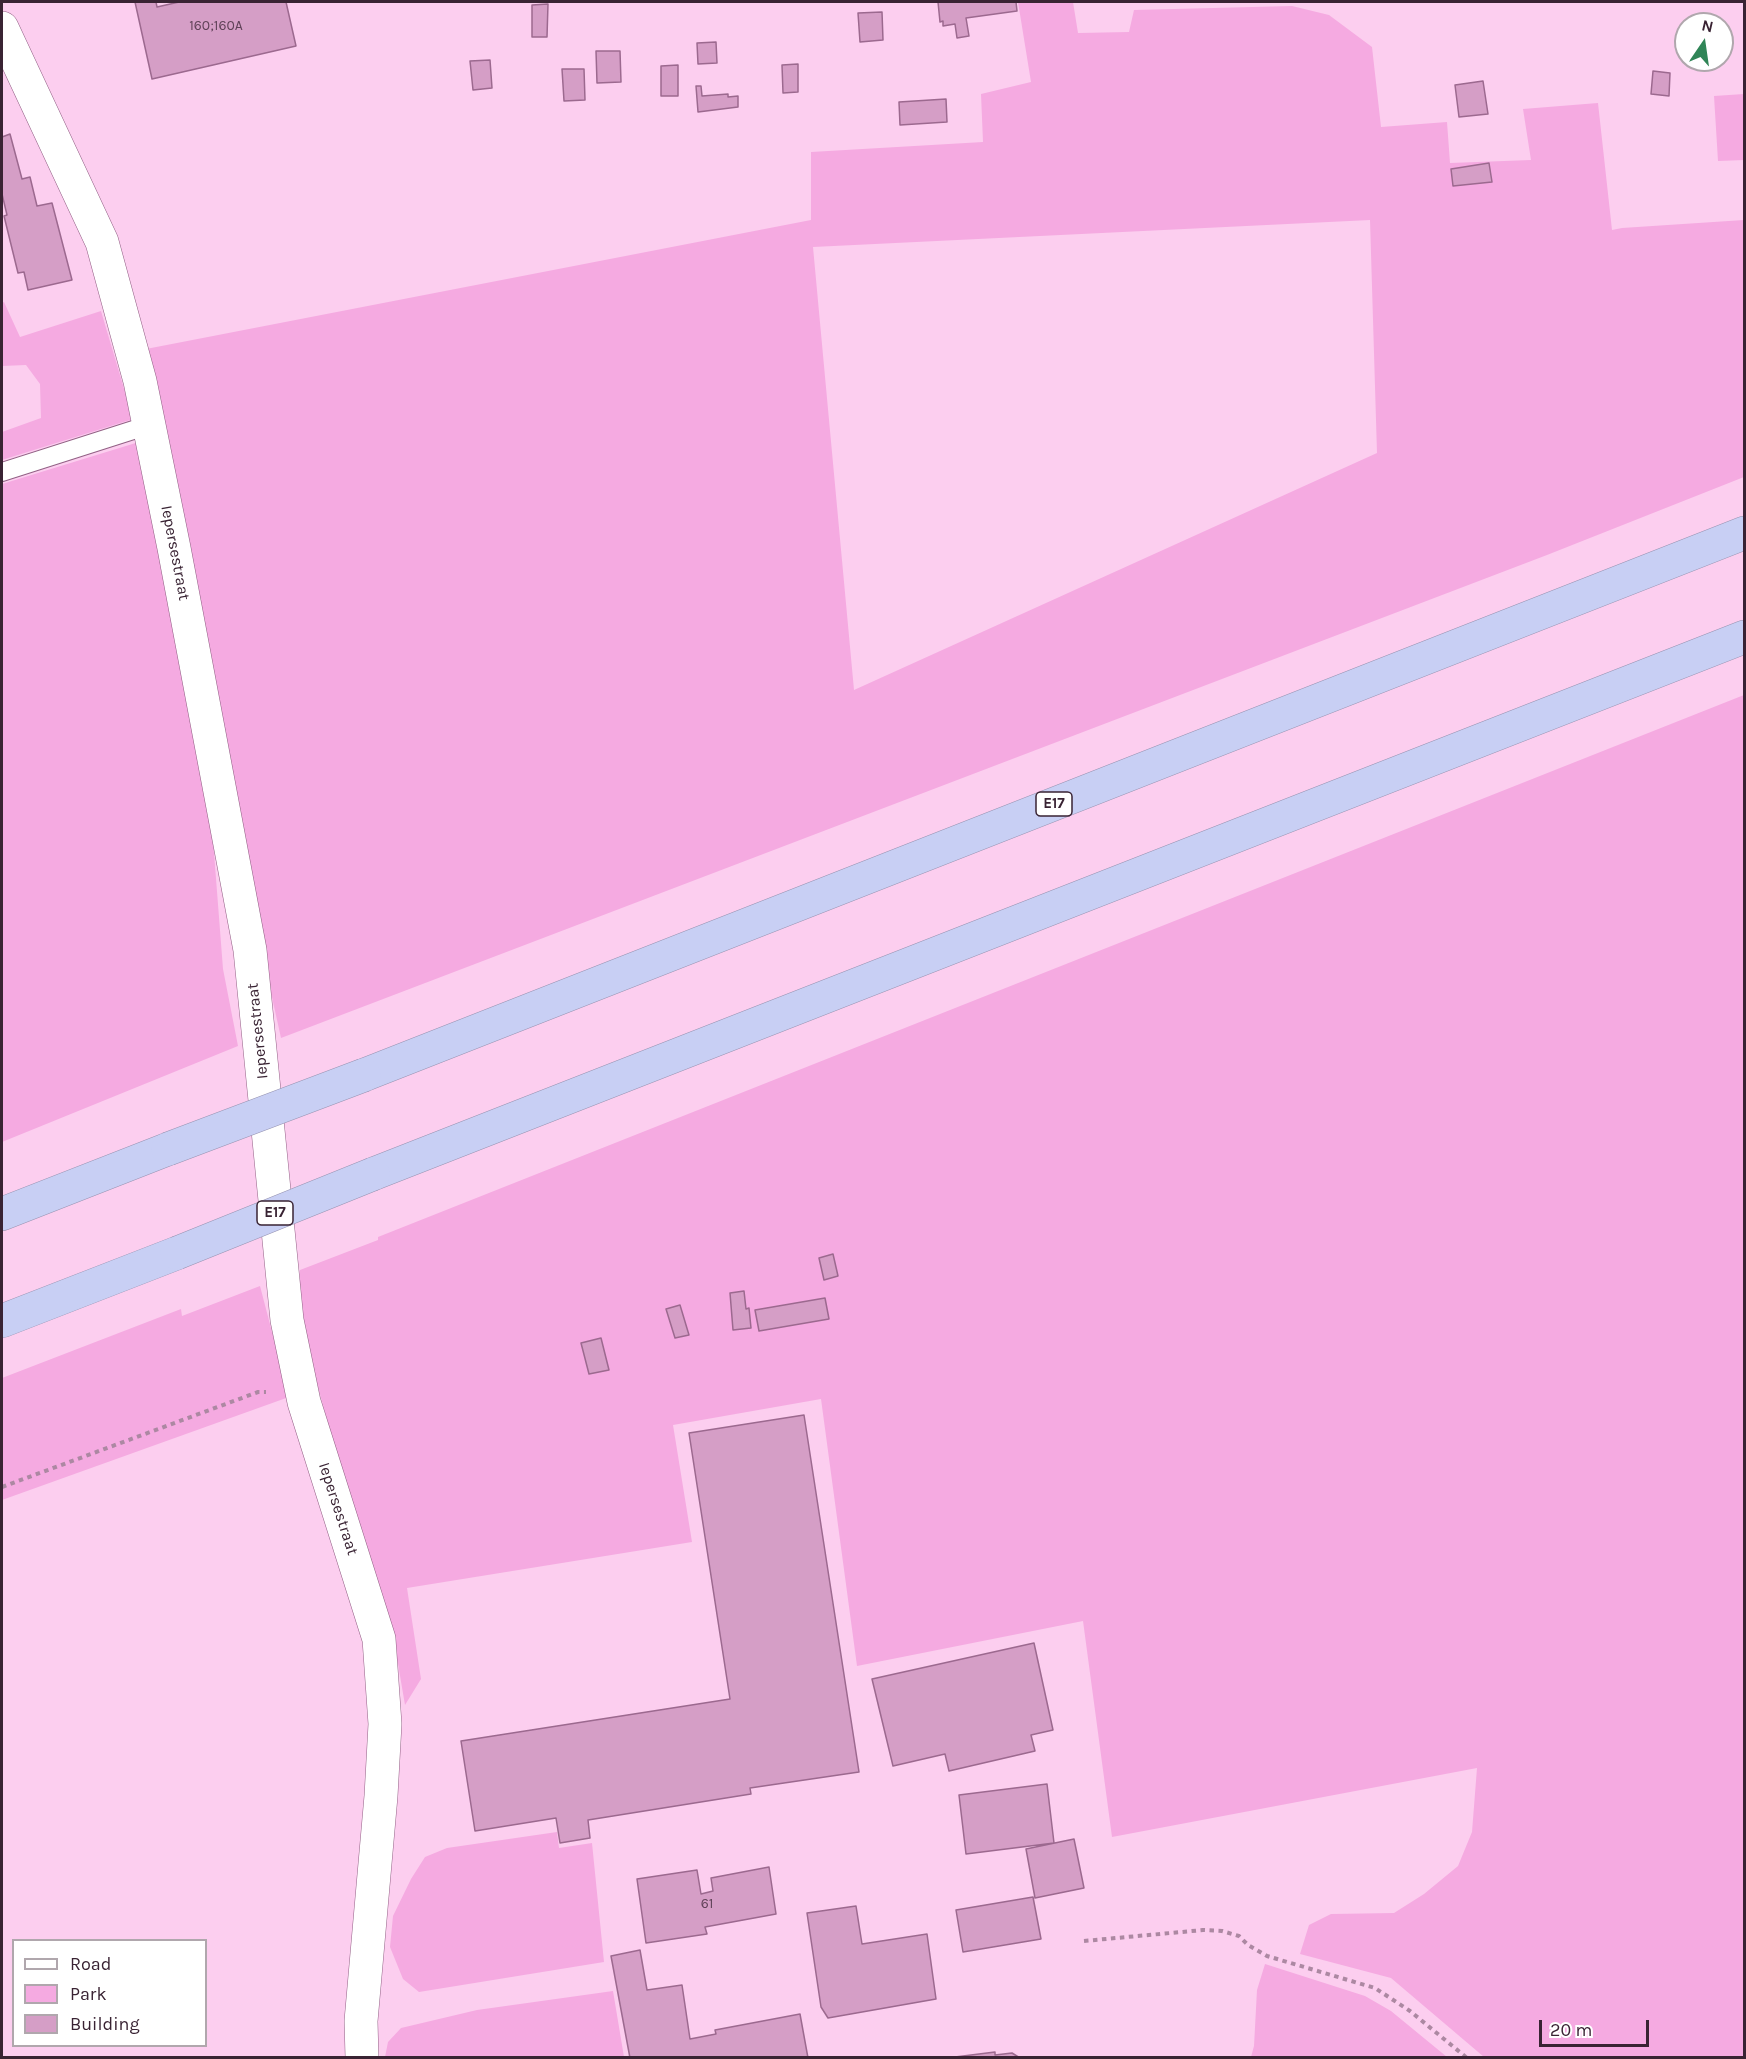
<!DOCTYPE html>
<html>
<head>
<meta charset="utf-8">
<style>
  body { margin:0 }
  #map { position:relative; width:1746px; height:2059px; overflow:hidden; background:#fcceef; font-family:Karla,sans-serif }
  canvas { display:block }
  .frame { position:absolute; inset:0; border:3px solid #392333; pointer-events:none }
  .legend { position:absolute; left:12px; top:1939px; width:195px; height:108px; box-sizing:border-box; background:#fff; border:2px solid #b0a7ad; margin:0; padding:8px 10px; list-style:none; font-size:18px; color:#392333 }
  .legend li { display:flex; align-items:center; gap:12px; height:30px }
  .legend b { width:30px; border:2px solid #b0a7ad }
  .north { position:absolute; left:1674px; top:12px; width:60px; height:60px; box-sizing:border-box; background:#fff; border:2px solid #b0a7ad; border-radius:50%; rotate:13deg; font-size:16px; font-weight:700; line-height:24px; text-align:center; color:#392333 }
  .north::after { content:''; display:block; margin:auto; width:21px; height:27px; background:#308557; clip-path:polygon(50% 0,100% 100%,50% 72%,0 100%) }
  .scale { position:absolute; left:1539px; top:2020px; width:110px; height:27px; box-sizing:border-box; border:3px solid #392333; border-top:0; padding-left:8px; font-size:18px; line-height:21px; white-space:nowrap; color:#392333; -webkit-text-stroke:4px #fff; paint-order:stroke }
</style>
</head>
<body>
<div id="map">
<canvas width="1746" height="2059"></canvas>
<div class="frame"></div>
<ul class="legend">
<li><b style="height:8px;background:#fff"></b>Road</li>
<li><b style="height:16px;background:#f5aae1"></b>Park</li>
<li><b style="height:16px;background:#d59ec6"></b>Building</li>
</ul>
<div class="north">N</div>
<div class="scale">20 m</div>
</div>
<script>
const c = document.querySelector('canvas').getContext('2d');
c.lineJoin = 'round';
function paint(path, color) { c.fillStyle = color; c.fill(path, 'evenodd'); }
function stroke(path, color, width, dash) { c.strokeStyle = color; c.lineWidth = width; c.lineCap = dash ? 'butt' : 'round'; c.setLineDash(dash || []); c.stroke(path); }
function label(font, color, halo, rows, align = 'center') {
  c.font = font + ' Karla,sans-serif'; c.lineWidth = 4.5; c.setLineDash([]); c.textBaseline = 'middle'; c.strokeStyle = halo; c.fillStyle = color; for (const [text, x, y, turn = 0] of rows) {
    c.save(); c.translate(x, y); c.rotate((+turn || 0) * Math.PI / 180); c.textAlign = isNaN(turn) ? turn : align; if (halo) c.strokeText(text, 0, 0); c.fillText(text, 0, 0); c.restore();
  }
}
paint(new Path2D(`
  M1018,2H1073L1078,33L1129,32L1134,10L1292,6L1329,15L1372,47L1381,127L1447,122L1450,163L1531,160L1523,109L1598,103L1612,230L1622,228L1744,220V477L1547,555L281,1038L262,952L146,349L811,220V152L983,142L981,94L1031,82ZM1370,220L1377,453L854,690L813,247Z
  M1744,94V160L1718,161L1714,96Z
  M4,302L20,337L101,311L133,419L2,460V432L41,418L40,384L26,365L2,366V303Z
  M139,442L210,801L223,969L238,1046L2,1142V484Z
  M1744,695V2057H1484L1391,1978L1300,1954L1309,1925L1331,1914L1394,1913L1424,1894L1458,1866L1472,1832L1477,1768L1112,1837L1083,1621L857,1666L821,1399L673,1425L692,1542L407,1588L421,1679L405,1705L398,1664L383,1607L344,1481L300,1322V1270L378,1240V1237Z
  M260,1286L289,1397L2,1500V1378L181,1309L182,1316Z
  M557,1832L559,1848L592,1843L604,1962L419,1992L403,1979L390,1947L393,1916L411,1879L425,1857L447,1848Z
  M1265,1964L1365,1996L1391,2011L1447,2057H1251L1254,2046L1257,1990Z
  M613,1991L624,2057H385L388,2042L401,2028L477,2010Z`), '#f5aae1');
const building = new Path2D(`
  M135,2H156L157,7L179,2H286L296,46L152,79Z
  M938,2H1016L1017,11L966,18L969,36L957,38L955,24L943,26V21L940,22Z
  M548,4L547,37H532V5Z
  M882,12L883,40L860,42L858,13Z
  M716,42L717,63L698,64L697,43Z
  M596,51H620L621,82L597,83Z
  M490,60L492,88L473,90L470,61Z
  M798,64V92L783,93L782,65Z
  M678,65V96H661V66Z
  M562,69H584L585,100L564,101Z
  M1653,71L1670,73L1669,96L1651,94Z
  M1483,81L1488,114L1459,117L1455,85Z
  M696,86H701L702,96L728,94V97L738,96V107L698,112Z
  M946,99L947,122L900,125L899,102Z
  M10,134L22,179L30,177L37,206L52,203L72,280L28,290L24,272L18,273L4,216L7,215L2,194V137Z
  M1489,163L1492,182L1453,186L1451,169Z
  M833,1254L838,1276L824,1280L819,1258Z
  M744,1291L746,1309L749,1308L751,1328L733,1330L730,1293Z
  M825,1298L829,1319L759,1331L755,1310Z
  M680,1305L689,1335L675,1338L666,1309Z
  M601,1338L609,1370L589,1374L581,1343Z
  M804,1415L859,1772L750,1788L751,1794L588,1820L590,1838L560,1843L556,1818L475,1831L461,1741L730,1699L689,1433Z
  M1034,1643L1053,1730L1031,1735L1035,1751L949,1771L945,1754L893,1766L872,1679Z
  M1047,1784L1054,1843L966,1854L959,1795Z
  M1074,1839L1084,1888L1035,1898L1026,1849Z
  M769,1867L776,1914L705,1927L707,1934L646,1943L637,1879L697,1870L701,1894L713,1891L711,1878Z
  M1033,1897L1041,1939L963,1952L956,1910Z
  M856,1906L862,1944L927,1934L936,1999L828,2018L821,2007L807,1913Z
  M640,1950L647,1990L682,1985L690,2039L716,2034L715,2030L800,2014L808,2058H630L611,1956Z
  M995,2052V2055L1012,2053L1020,2058H947Z`);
paint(building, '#d59ec6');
stroke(building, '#9c698f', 1.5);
const service = new Path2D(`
  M2,472L149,425`);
const minor = new Path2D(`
  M2,28L102,242L140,381L174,548L250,950L287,1320L304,1402L379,1639L385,1724L381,1796L361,2021L362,2058`);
const motorway = new Path2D(`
  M364,1075L1744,533
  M373,1174L1744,637
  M2,1214L168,1149
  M2,1321L177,1253`);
stroke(service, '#926085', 20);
stroke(minor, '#926085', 34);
stroke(motorway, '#9693b0', 34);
stroke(new Path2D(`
  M2,1487L258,1392H266
  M1084,1941L1203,1930L1222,1931L1239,1936L1248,1945L1267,1956L1375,1988L1410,2011L1467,2058`), '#ac88a2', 4, [4.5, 4.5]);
stroke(service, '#fff', 18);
stroke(minor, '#fff', 33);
stroke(motorway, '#c8cff4', 33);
const motorwayBridge = new Path2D(`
  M168,1149L364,1075
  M177,1253L373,1174`);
stroke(motorwayBridge, '#9693b0', 34, []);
stroke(motorwayBridge, '#c8cff4', 33);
label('14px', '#604258', null, [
  ["160;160A",216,26],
  ["61",707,1904]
]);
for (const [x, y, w] of [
  [1054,804,36],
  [275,1213,36]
]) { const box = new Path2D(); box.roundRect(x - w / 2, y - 12, w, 24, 4.5); c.fillStyle = '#fff'; c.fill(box); stroke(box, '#392333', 1.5); }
label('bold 15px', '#392333', null, [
  ["E17",1054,804],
  ["E17",275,1213]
]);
label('16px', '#392333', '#fff', [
  ["Iepersestraat",175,553,79],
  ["Iepersestraat",258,1031,-96],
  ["Iepersestraat",338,1509,72]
]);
</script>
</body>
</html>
